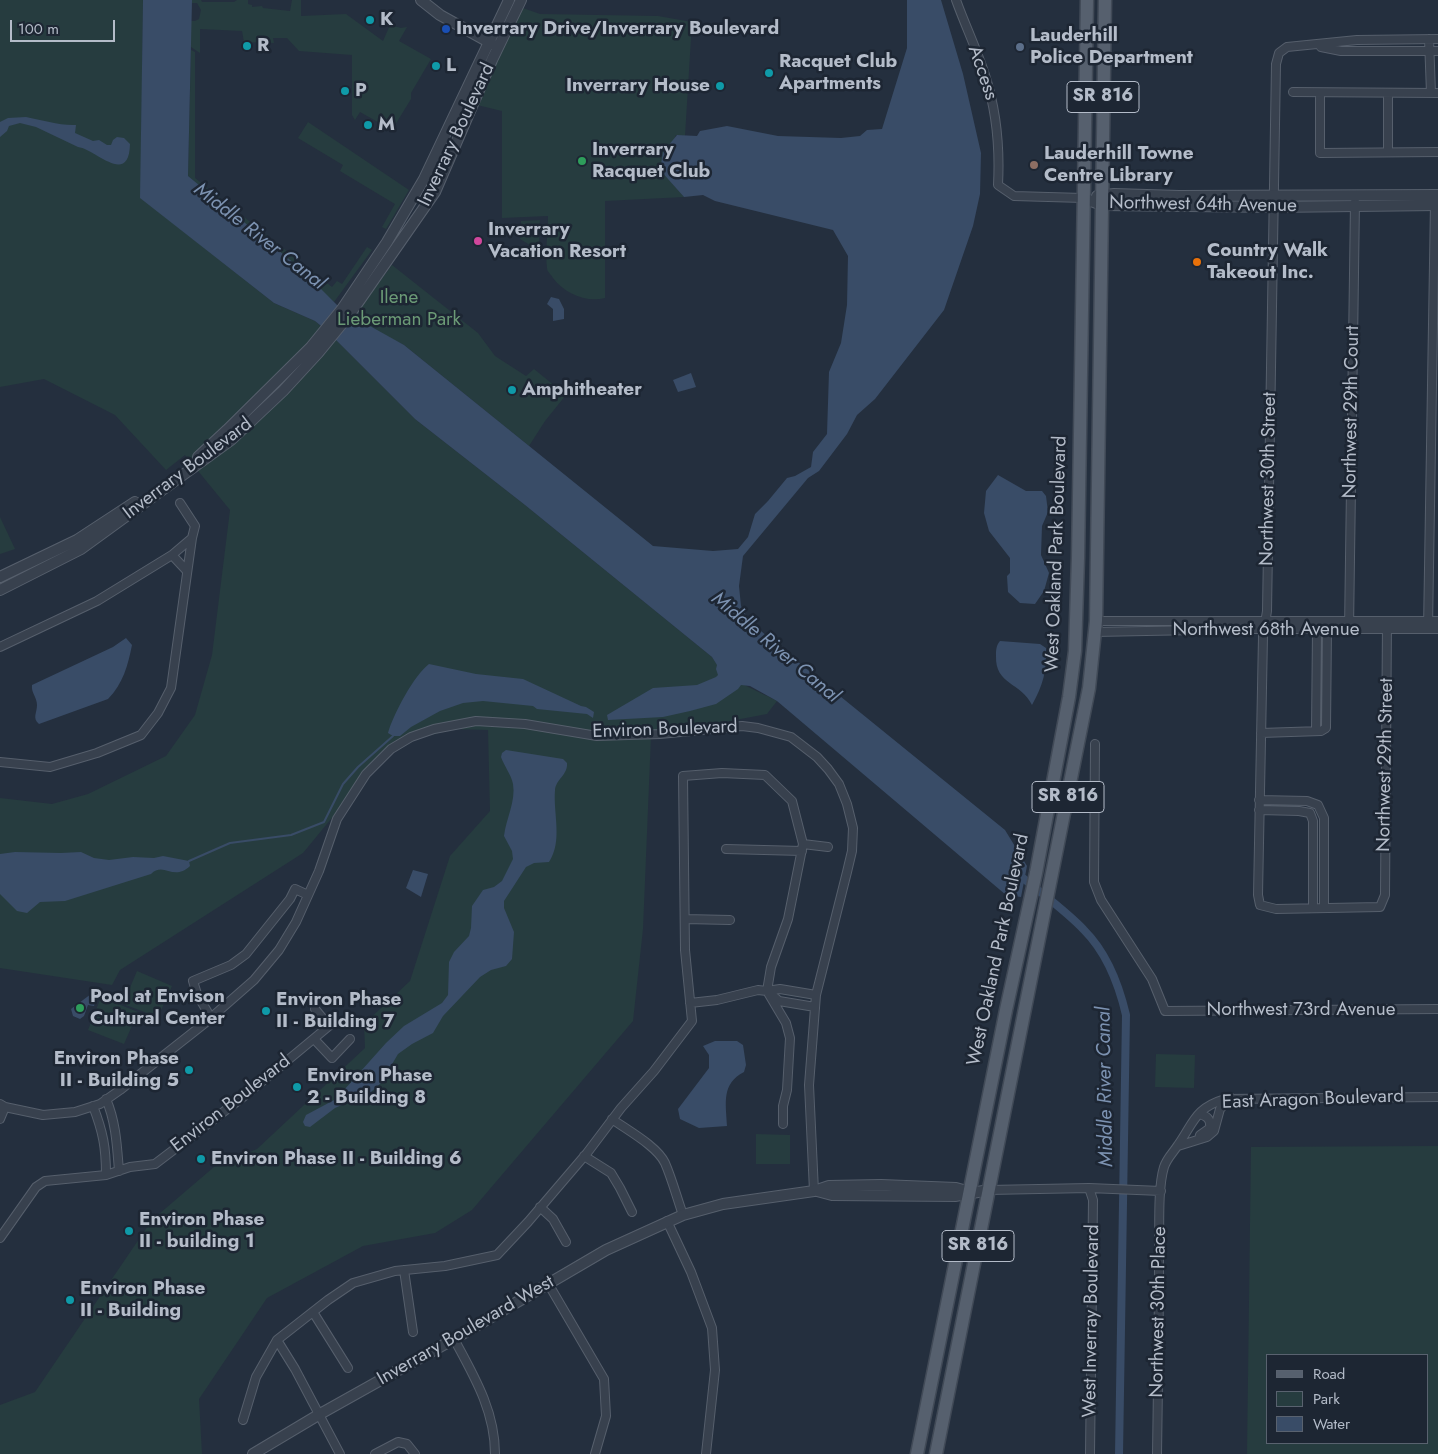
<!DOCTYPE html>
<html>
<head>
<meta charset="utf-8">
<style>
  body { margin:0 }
  #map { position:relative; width:1438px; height:1454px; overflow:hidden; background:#242f3e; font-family:Jost,sans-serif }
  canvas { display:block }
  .legend { position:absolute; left:1266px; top:1354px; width:162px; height:90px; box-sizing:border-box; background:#1d2633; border:1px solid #59626f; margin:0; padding:6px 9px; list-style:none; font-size:15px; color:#b4bcc9 }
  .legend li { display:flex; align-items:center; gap:10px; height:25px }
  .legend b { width:25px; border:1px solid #59626f }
  .scale { position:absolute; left:10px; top:20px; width:105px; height:22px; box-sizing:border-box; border:2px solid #b4bcc9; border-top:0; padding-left:6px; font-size:15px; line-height:18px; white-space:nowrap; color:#b4bcc9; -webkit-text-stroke:4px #1d2633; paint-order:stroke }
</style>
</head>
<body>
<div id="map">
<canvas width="1438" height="1454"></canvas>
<ul class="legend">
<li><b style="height:6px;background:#56606e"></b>Road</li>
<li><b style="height:14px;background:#263c3f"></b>Park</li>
<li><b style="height:14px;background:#394c67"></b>Water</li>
</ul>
<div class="scale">100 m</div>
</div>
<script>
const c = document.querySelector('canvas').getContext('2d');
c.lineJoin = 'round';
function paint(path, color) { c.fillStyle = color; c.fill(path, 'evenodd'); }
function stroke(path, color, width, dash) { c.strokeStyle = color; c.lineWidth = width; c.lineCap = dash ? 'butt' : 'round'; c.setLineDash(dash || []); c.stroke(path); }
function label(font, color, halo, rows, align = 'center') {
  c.font = font + ' Jost,sans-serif'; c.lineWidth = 5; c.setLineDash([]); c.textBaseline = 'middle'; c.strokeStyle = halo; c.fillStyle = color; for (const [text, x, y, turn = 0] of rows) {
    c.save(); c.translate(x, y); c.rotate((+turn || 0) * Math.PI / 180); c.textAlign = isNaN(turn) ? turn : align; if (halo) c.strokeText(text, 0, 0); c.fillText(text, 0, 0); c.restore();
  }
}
paint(new Path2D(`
  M0,0H143L141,198L274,303L315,321L336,340L415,419L525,505L712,657C726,680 754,689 777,701L767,714L651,736L643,929L633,1021L472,1210L435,1233L363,1246L267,1298L199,1399L202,1454H0V1405L35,1392L152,1220L214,1167L257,1149L365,1048L364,1024L410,981L450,856L490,811L488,730L453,729L391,746L303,853L120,970L112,985L0,968V798L52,804L88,794L166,756L195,715L212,655L230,510L185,455L166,470L115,415L44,379L0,387Z
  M192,0H201L202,2H234L237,0H248V4L252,5V7L262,6L263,8L290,11L292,0H301V16L346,14L383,41L390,25L401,28L407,27L399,41L431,59L411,93V99L392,130L360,112L355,120L352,115V55L299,51L287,38H273L274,43L244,42L242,31L200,29V53L191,47V21H195L199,19L201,10L197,3H192Z
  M523,8L540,14L658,16L692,22L685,136L676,135L660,169L684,197L605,201V298C586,303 564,293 553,278C551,274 547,272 547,268C545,253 548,232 548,216L502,218V111L477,105L496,62Z
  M191,50L195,52V178L332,287L337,281L342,284L367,247L372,250L334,302L188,176Z
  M308,122L409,190L386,229L382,227L395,204L340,171L343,165L298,138Z
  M540,220L539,245H530L520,239L521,221Z
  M392,265L478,333L495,356L526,376L534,369L566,395L545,421L529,446L404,345L352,319Z
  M0,517L15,549L0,554Z
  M137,971L172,986L158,1017L123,1004Z
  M101,997L138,1012L124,1044L88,1030Z
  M1156,1054L1195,1055L1194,1088L1155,1087Z
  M756,1134L790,1135V1164H756Z
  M1438,1146V1454H1247L1251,1147ZM1427,1355V1443H1267V1355Z`), '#263c3f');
paint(new Path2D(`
  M143,0H192L188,176L301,269L343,311L404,345L653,546L713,551L738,549L748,537L755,514L768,501L787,478L795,476L811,467L813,452L827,434L829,372L841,343L847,305L848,256L833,230L715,201L703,195L684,197L660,170L663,152L677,135L697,136L700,131L727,126L778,136L841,138L860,136L867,130L882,129L907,48V0H941L963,74L981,153L980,194L973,226L944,310L875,399L857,415L847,434L819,471L808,478L743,556L739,586L741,606L749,621L798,662L1005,830L1027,866L1021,897L1006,895L777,701L750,686L741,685L738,689L716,704L690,711L663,717L608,720L607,715L653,688L697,685L716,677L718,675L716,669L717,665L712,657L525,505L415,419L326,330L315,321L274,303L140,198Z
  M26,117C42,120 61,126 76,125L75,133L93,141L99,140L107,145H111L113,140L117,137L124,138L130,144C129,187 95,149 78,147L36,127L20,123L9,126L7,131L0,137V122L8,118Z
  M551,297L559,299L564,309V319L553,321V309L547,304Z
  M691,373L696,387L678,392L673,380Z
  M998,475L1026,491H1042L1046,496L1048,512L1042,526L1041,555L1049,573L1044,591L1035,604L1020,603L1008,592L1007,576L1010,573V558L989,531L984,513L986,491Z
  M126,638L132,645C128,665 123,684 108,699L39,724C32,718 37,713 37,705C37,697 31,693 32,685L113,647Z
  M1000,641L1040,644L1046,648C1047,671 1043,685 1032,705C1021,682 995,685 996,656C996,650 996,646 1000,641Z
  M429,664L476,674L523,679L581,706L586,707L594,712L593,718L587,714L537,709L533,706L483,701L463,703L440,711L411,727L400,736H393L388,733C393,715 414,675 429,664Z
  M506,750L563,759L567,763C568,775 556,779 555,790C553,814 563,841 549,862L534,863L526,867L504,901V908L514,932L512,959L506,966L491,970L480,977L443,1016L433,1033L412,1044L398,1054L381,1083L371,1092L335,1108L310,1127L305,1126L303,1122L306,1115L336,1099L386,1043L404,1026L442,1003L448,995L449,962L454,952L469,936L471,928L472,906L483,890L494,887L502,881L513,859L512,851L504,836C506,819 516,801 513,784C511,774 504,766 501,757L502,753Z
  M15,852L61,853L81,852L94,858L109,860L133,857L154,858L163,856L189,861L190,866C173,882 164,861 151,874L65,901L40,902L27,913L17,911L0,894V854Z
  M413,870L428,874L421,897L406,888Z
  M91,994L96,1000L94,1006L88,1005L84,1016L80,1019L73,1016L71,1009Z
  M715,1041H737L743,1045L746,1065L744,1072C721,1084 726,1103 727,1126L699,1128L680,1119L678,1109L709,1068V1055L703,1046Z`), '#394c67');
stroke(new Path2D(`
  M189,861L230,843L291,835L324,822L343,784L358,767L393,736`), '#394c67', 2);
stroke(new Path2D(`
  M1017,873C1039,892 1064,909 1084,930C1106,952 1119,985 1126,1015L1119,1454`), '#394c67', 8);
const minor = new Path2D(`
  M956,0C965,25 977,50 985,75C997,112 1000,147 998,185L1014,196L1083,198
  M1429,39L1431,93
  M1321,47L1341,51H1438
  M1293,92L1438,93
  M1320,94V153L1438,152
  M1388,152V93
  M172,555L187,571
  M1096,621H1438
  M1387,621L1385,895L1380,907L1276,909L1260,905L1258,895L1263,636L1267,611L1276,64L1279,53L1287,47L1357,40L1438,39
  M1349,629L1355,202
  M1428,629L1435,202
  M1095,632L1249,629H1438
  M0,647L97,601L172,555L192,538
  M1316,731L1317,629
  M1261,733L1321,731L1326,728L1327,629
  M1095,744L1094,882L1101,900L1152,979L1165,1011L1438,1009
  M0,762L50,767L97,753L141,735L158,713L171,688L192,538L195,526L180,503
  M1068,796L1094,798
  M1259,800L1307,801L1318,805L1324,818V908
  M1259,810L1299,811L1310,813L1313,821V908
  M803,844L828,847
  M726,849L802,851
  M685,919L730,920
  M771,994L779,1001L815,1007
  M690,1003L717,1000L758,990L767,991L780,989L816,995
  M315,1009L329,1026
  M211,1018L197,994L193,981L231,965L246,954L290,899L295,889L308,895
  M314,1039L332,1058L350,1039
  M106,1099C116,1122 117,1146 119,1171
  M0,1104L5,1107L43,1115L75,1112L100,1104L120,1090L205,1023L254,980L279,950L296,922L319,871L337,819L366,774L391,749L411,737L434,729L476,721L525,724L597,736L660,734L742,726L758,728L791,737L817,757L828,769L839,784L847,804L853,828L852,851L847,872L816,995L809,1085L814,1191
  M93,1106C103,1132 106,1147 106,1175
  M1199,1114C1207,1116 1211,1119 1210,1128L1200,1135L1199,1139
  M0,1119L5,1107
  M612,1119C627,1130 657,1146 665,1163C672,1179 677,1198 683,1215
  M1178,1146L1207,1137L1214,1131L1220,1109L1231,1098
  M584,1156L611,1173L620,1188L632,1212
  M1089,1188L1093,1200L1090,1454
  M989,1190L1089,1188L1161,1191
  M540,1207L553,1219L566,1242
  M667,1221L691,1272L712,1328L715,1370L706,1454
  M0,1238L36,1187L45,1181L106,1175L130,1167L155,1164L247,1094L335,1021
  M404,1270L413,1332
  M549,1285L604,1379L606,1416L595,1454
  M313,1312L348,1368
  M454,1339C474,1376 495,1411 495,1454
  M277,1340L295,1369L340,1454
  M243,1420L256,1377L277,1340L328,1300L353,1283L395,1271L445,1266L497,1255L528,1222L587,1153L621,1108L654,1071L692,1021L685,950L683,776L722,773L765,775L792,801L803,844L788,919L771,967L767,991L786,1023L790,1038L787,1090L783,1106V1124
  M375,1454L398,1442L407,1444L415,1454
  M1157,1454C1158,1389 1159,1324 1159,1259C1160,1234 1157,1190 1164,1167C1167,1158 1173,1153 1178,1145C1194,1122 1195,1108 1225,1099L1438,1097`);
const tertiary = new Path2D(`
  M421,0L440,15L494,45
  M1097,196L1114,194L1179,196L1438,195
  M1083,198L1102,205L1274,207L1438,205
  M198,457L227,430L311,347L342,309L387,242L424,179L509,0
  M0,577L77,540L135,502
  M0,590L81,549L231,440L283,391L318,353L350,314L435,192L492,60L521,0
  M817,1191L832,1195L955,1196L989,1190
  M253,1454L320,1414L454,1339L606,1250L683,1215L723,1204L814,1191L829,1186L881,1185L956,1188L970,1192`);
const primary = new Path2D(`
  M917,1454L1006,1010L1036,873L1069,697L1075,651L1078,558L1087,0
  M936,1454L1089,688L1096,621L1105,0`);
stroke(minor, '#565f6c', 10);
stroke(tertiary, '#565f6c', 12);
stroke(primary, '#414a57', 15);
stroke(minor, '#38414e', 8);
stroke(tertiary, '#38414e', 10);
stroke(primary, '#56606e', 12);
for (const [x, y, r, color] of [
  [370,20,5,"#0f9aa8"],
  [446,29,5,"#1a4fb4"],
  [247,46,5,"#0f9aa8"],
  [1020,47,5,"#5c6f8a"],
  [436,66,5,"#0f9aa8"],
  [769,73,5,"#0f9aa8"],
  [720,86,5,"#0f9aa8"],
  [345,91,5,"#0f9aa8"],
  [368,125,5,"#0f9aa8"],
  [582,161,5,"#2e9e5b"],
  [1034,165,5,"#8d6e63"],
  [478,241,5,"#d1479c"],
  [1197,262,5,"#e8710a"],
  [512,390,5,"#0f9aa8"],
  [80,1008,5,"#2e9e5b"],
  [266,1011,5,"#0f9aa8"],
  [189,1070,5,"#0f9aa8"],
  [297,1087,5,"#0f9aa8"],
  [201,1159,5,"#0f9aa8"],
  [129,1231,5,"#0f9aa8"],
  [70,1300,5,"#0f9aa8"]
]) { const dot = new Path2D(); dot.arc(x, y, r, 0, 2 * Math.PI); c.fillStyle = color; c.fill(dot); stroke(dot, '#1d2633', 2); }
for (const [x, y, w] of [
  [1103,97,72],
  [1068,797,72],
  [978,1246,72]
]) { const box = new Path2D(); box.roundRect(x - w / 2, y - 15.5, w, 31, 4); c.fillStyle = '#1d2633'; c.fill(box); stroke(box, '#b4bcc9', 1); }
label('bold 18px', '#b4bcc9', null, [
  ["SR 816",1103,97],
  ["SR 816",1068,797],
  ["SR 816",978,1246]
]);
label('bold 19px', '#b4bcc9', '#1d2633', [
  ["K",380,20],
  ["Inverrary Drive/Inverrary Boulevard",456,29],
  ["Lauderhill",1030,36],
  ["Police Department",1030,58],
  ["R",257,46],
  ["Racquet Club",779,62],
  ["Apartments",779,84],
  ["L",446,66],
  ["Inverrary House",710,86,"right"],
  ["P",355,91],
  ["M",378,125],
  ["Inverrary",592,150],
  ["Racquet Club",592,172],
  ["Lauderhill Towne",1044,154],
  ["Centre Library",1044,176],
  ["Inverrary",488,230],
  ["Vacation Resort",488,252],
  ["Country Walk",1207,251],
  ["Takeout Inc.",1207,273],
  ["Amphitheater",522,390],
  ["Pool at Envison",90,997],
  ["Cultural Center",90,1019],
  ["Environ Phase",276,1000],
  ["II - Building 7",276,1022],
  ["Environ Phase",179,1059,"right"],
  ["II - Building 5",179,1081,"right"],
  ["Environ Phase",307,1076],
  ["2 - Building 8",307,1098],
  ["Environ Phase II - Building 6",211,1159],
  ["Environ Phase",139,1220],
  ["II - building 1",139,1242],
  ["Environ Phase",80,1289],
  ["II - Building",80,1311]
], 'left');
label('19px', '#b4bcc9', '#1d2633', [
  ["Access",982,73,71],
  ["Inverrary Boulevard",457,135,-65],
  ["Northwest 64th Avenue",1203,205,1],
  ["Northwest 29th Court",1352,412,-89],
  ["Inverrary Boulevard",188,469,-37],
  ["Northwest 30th Street",1269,479,-89],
  ["West Oakland Park Boulevard",1057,554,-88],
  ["Northwest 68th Avenue",1266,630],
  ["Environ Boulevard",665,730,-2],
  ["Northwest 29th Street",1386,765,-89],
  ["West Oakland Park Boulevard",999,950,-78],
  ["Northwest 73rd Avenue",1301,1010],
  ["East Aragon Boulevard",1313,1100,-2],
  ["Environ Boulevard",231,1104,-38],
  ["Northwest 30th Place",1159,1312,-89],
  ["West Inverray Boulevard",1092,1321,-89],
  ["Inverrary Boulevard West",466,1331,-30]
]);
label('19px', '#6b9a76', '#1d2633', [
  ["Ilene",399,298],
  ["Lieberman Park",399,320]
]);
label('italic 20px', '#7c92b1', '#1d2633', [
  ["Middle River Canal",259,237,38],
  ["Middle River Canal",775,648,40],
  ["Middle River Canal",1106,1087,-91]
]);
</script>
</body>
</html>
